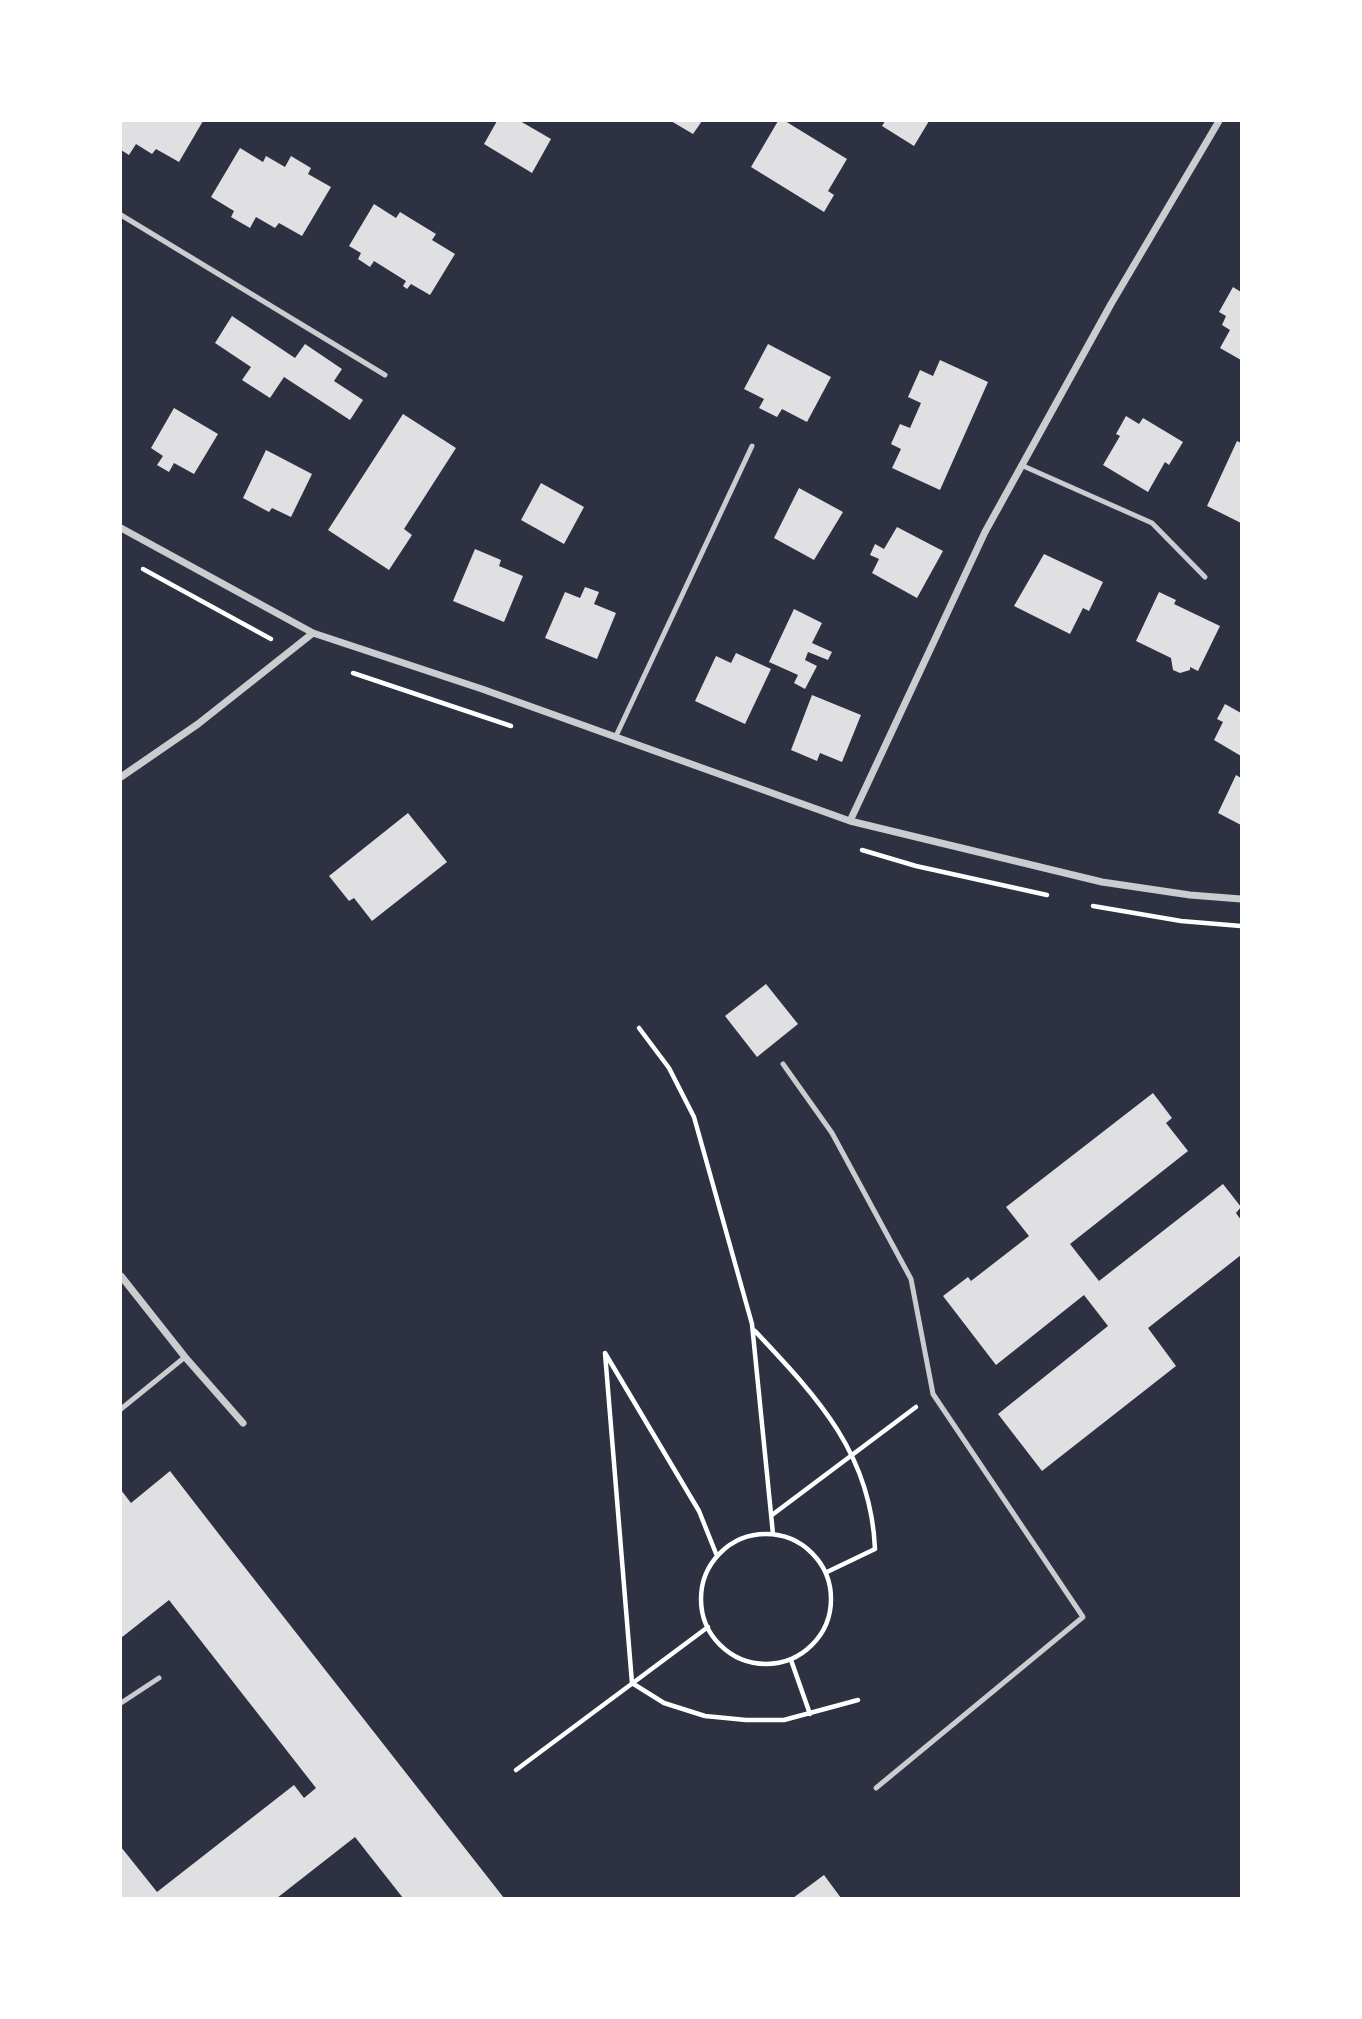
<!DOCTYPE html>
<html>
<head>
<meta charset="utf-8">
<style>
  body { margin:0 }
  #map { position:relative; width:1362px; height:2019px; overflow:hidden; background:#2d3142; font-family:Karla,sans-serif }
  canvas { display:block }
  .frame { position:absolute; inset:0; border:122px solid #fff; pointer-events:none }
</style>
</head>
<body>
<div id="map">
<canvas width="1362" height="2019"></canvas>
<div class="frame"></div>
</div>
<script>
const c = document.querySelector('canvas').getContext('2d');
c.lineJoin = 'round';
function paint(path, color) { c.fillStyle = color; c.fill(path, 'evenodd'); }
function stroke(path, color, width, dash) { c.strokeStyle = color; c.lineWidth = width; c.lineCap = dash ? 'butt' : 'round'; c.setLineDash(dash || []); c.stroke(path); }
paint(new Path2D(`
  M121,121H203L179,162L156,149L152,154L136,144L129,155L121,150Z
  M497,121H520L551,139L532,173L484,144Z
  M671,121H702L693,134Z
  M778,121H785L847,159L828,191L834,195L824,212L751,167Z
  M885,121H929L914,146L882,126Z
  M240,148L263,162L266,156L285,167L291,156L311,168L308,174L331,187L302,236L279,223L275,228L256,217L250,228L231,217L234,211L211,197Z
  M374,204L396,218L400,212L436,234L432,240L455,254L430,295L411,284L407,289L403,286L406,281L374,261L370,267L358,259L361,253L349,246Z
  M1233,287L1241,292V360L1220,348L1230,330L1222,325L1226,316L1219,312Z
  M232,316L295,358L305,344L342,369L334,381L363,400L350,420L284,377L270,398L242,380L251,367L215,343Z
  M768,344L831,377L807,422L782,409L777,417L759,408L764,399L744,389Z
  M940,360L988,382L940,490L892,468L901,449L891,444L900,424L910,428L921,403L908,397L920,370L933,376Z
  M174,408L218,434L194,474L174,463L169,472L157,465L163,456L151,448Z
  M403,414L456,448L404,529L412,535L389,570L328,530Z
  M1126,416L1139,424L1143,418L1183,442L1169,465L1165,462L1148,492L1103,465L1120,436L1116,434Z
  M1237,441L1241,443V523L1207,506Z
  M266,450L312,474L291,517L272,508L269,512L243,498Z
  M541,483L584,507L564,544L521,520Z
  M799,488L843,512L814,560L774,538Z
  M897,527L943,551L917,598L872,573L879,559L870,555L875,544L884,549Z
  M475,549L501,560L499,566L523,576L504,622L453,601Z
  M1044,554L1103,582L1089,611L1083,608L1070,634L1014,606Z
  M585,587L599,592L594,604L616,613L597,659L545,638L565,592L580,598Z
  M1159,592L1176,600L1174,604L1220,626L1198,671L1190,667V670L1180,673L1173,670L1171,658L1136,641Z
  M794,609L822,623L812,643L832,652L828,660L808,652L805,660L817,666L805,689L794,683L798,675L769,662Z
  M736,653L771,669L745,724L695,701L716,656L731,663Z
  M812,695L861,715L842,762L820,753L817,761L791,750Z
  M1225,704L1241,713V756L1214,740L1223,722L1217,719Z
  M1236,775L1241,778V825L1218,813Z
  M408,813L447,862L372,921L354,898L349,901L329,876Z
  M766,984L798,1024L757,1057L725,1016Z
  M1153,1093L1172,1118L1166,1123L1188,1151L1070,1244L1099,1281L1223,1184L1241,1207L1236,1213L1241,1220V1255L1148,1328L1176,1366L1042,1471L998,1414L1108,1326L1084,1295L996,1365L943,1296L968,1277L971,1281L1029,1236L1006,1207Z
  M170,1471L232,1551L504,1898H403L355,1837L277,1898H121V1847L157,1892L294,1785L304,1798L316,1788L169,1600L121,1638V1490L131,1503Z
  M824,1875L841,1898H793Z`), '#e0e0e3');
stroke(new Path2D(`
  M143,569L271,639
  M353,673L511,726
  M862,850L916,866L1047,895
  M1093,906L1181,921L1241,926
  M639,1028L669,1068L694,1117L752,1324L773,1534
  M755,1331C817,1397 871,1453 875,1549L827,1572
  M772,1515L916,1407
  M701 1599a65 65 0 1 1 130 0a65 65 0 1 1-130 0Z
  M717,1556L699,1511L605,1353L632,1683L664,1703L705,1716L746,1720H784L858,1700
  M791,1660L810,1714
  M516,1770L708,1627`), '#fff', 4.5);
stroke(new Path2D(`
  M121,215L385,375
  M1021,465L1152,523L1205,577
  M616,736L752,446
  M783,1064L832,1133L911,1279L933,1394L1083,1617L876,1788
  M121,1409L185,1357
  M121,1703L159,1678`), '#caccd0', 5);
stroke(new Path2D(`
  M121,528L313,633L482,689L850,821L1102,882L1190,895L1241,899
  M121,777L198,724L313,633
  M850,821L985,532L1111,304L1219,121
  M121,1276L185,1357L243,1423`), '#caccd0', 7);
</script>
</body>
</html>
